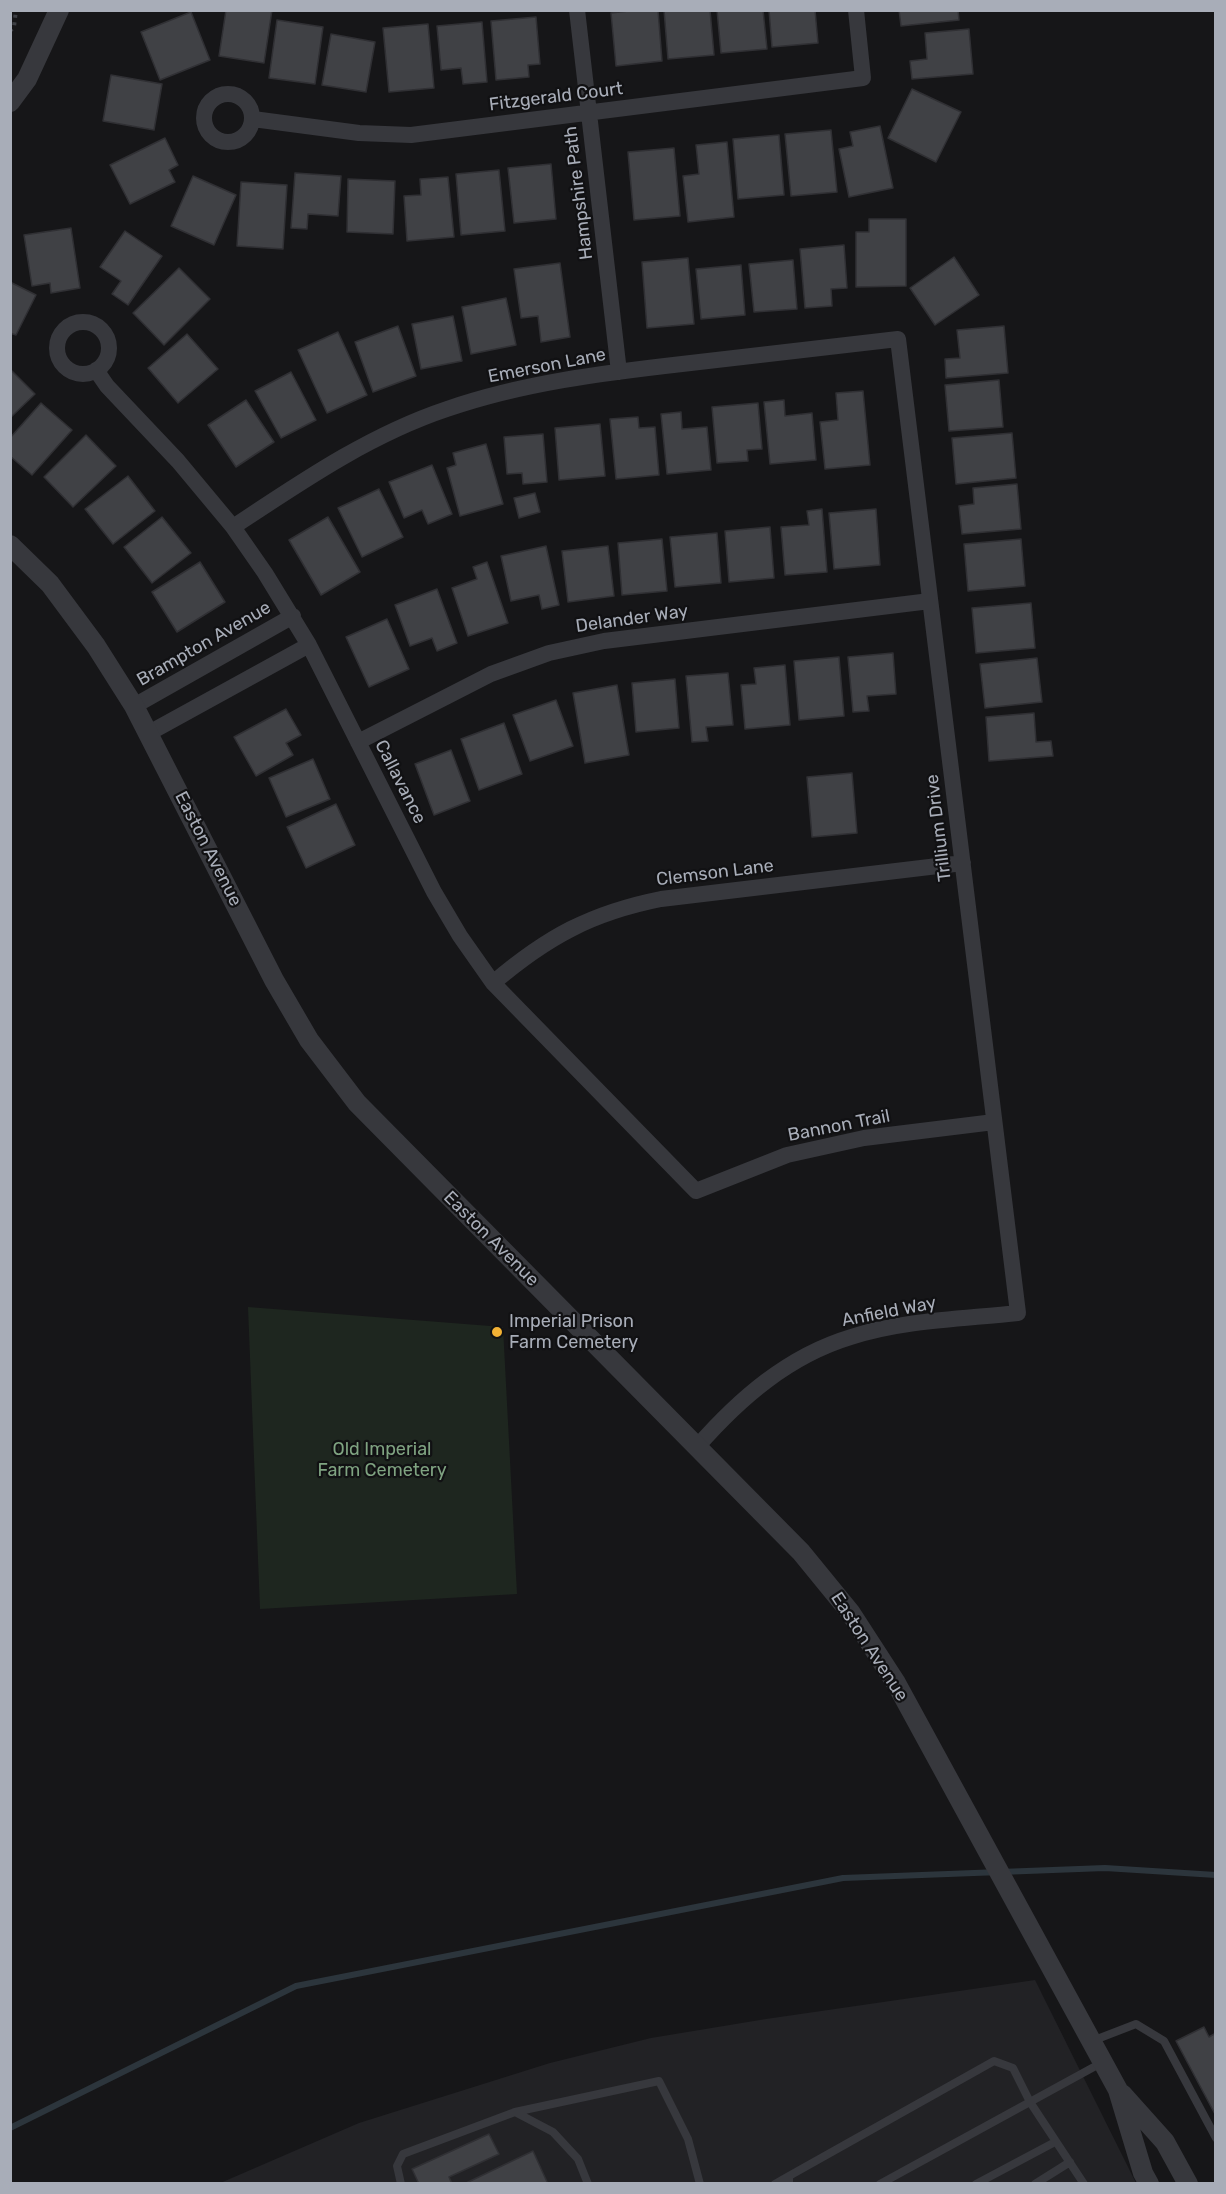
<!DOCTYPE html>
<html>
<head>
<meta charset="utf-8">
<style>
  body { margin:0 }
  #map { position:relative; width:1226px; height:2194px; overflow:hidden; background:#161618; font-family:Rubik,sans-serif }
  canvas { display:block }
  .frame { position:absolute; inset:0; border:12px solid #a8adb8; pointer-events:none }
</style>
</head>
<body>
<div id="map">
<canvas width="1226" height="2194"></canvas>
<div class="frame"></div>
</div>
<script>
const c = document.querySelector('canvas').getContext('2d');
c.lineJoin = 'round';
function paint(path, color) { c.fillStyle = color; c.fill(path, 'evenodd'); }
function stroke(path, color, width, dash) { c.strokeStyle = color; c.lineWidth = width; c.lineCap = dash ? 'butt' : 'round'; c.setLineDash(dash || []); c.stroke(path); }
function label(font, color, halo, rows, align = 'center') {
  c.font = font + ' Rubik,sans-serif'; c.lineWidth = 4.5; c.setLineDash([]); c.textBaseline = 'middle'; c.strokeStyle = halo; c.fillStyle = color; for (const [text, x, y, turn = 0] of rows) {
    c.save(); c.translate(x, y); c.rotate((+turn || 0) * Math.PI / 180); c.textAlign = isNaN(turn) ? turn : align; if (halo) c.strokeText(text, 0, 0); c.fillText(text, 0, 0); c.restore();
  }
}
paint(new Path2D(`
  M1035,1980L1136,2183L218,2184L359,2123L550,2063L651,2038L766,2019Z`), '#222225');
paint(new Path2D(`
  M248,1307L503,1327L517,1594L260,1609Z`), '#1e261f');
stroke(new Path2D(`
  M10,2128L296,1986L843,1878L1105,1868L1216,1875`), '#2c353c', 6);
const building = new Path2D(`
  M226,10H272L264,63L219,56Z
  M638,10H658L662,61L616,66L611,13Z
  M664,10H710L714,55L668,59Z
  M717,10H763L767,49L721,53Z
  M769,10H815L818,43L772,47Z
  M899,10H958L959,20L901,26Z
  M191,12L210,60L160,80L141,32Z
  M536,17L540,64L528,65L529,77L496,80L491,21Z
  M277,20L323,27L315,84L269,78Z
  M482,22L487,82L463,84L461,68L441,70L437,26Z
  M428,24L434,88L389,92L383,28Z
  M969,29L973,74L912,79L910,61L927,59L925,33Z
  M331,34L375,42L366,92L322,85Z
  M111,75L162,84L154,130L103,121Z
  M912,89L961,112L936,162L888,138Z
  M880,126L893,188L849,197L839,149L853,146L850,132Z
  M831,130L837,192L791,196L785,134Z
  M779,135L784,195L738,199L733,139Z
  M165,138L178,165L169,170L175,182L130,204L110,165Z
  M727,142L734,217L688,222L683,176L699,174L696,145Z
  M674,148L680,216L634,220L628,152Z
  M551,164L556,219L514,223L508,168Z
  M499,170L505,231L461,235L456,174Z
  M295,173L341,176L338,216L308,214L307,229L291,228Z
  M193,176L236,195L214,245L171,226Z
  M448,177L454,237L407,241L404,196L421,195L420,179Z
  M348,179L395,181L393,234L347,232Z
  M241,182L287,185L283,249L237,246Z
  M869,219H906V286L856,287V232H869Z
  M71,228L80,288L51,293L50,283L32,286L24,235Z
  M125,231L162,256L128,305L112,294L121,281L100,267Z
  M844,245L847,288L831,289L832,306L805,308L800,249Z
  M954,257L979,295L935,325L910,288Z
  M688,258L694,324L647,328L642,262Z
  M793,260L797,309L754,312L749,264Z
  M560,263L570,337L541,342L538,316L521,318L514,269Z
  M741,265L745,315L701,319L696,269Z
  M179,268L210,299L164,345L133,313Z
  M10,282L36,295L16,335L10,333Z
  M506,298L516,345L471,354L462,307Z
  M453,316L462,361L421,369L412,324Z
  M398,326L416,376L373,392L355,342Z
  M1004,326L1008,373L946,378L945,359L960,358L957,330Z
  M338,332L367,395L327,413L298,350Z
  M187,334L218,369L178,403L148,368Z
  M10,369L35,394L10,418Z
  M291,372L316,420L281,438L255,391Z
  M999,380L1003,427L949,431L945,385Z
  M863,391L870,465L825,469L820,422L838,420L836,393Z
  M246,400L274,442L236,467L208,425Z
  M784,400L785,416L812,413L816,460L770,464L764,402Z
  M41,403L72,430L32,475L10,456V438Z
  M758,403L762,449L747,450L748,461L717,463L712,407Z
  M681,412L682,429L707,427L711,470L667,474L661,414Z
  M638,417L639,428L655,427L659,475L616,479L610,419Z
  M600,424L605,476L559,480L555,428Z
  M1012,433L1016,478L956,484L952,438Z
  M543,434L547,482L523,484L522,473L507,474L504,437Z
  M86,435L116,466L73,507L44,477Z
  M486,444L503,504L460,516L447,468L456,465L453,453Z
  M432,465L452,514L428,524L422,510L404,518L389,482Z
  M128,476L155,511L113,544L85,509Z
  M1017,484L1021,529L962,534L959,506L974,504L973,488Z
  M379,489L403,537L362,557L338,508Z
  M535,493L540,512L519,518L514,498Z
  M822,509L827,572L785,575L781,527L809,525L807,511Z
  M876,509L880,565L834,569L829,513Z
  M162,517L191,553L152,583L124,547Z
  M328,517L360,572L321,595L289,540Z
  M770,527L774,578L729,582L725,531Z
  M717,533L721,583L675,587L670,537Z
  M662,539L667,591L622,595L618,543Z
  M1021,539L1025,586L968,591L964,544Z
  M546,546L559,605L542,609L539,595L511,601L501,556Z
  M608,546L614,596L568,602L562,551Z
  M200,562L225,602L177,632L152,592Z
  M487,562L508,623L468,636L452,588L477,579L473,567Z
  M437,589L457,643L437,651L432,638L410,646L395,605Z
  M1031,603L1035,648L976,653L972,608Z
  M387,619L409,669L369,687L346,637Z
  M893,653L896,694L867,696L869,711L853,712L848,657Z
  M839,657L844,716L799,720L794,661Z
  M1037,658L1042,702L985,708L980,664Z
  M785,665L790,725L745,729L741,685L756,684L754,668Z
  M728,673L733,725L706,727L708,741L692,742L686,676Z
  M675,679L679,728L636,732L632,683Z
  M617,685L629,755L585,763L573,693Z
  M556,700L573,746L530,761L513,715Z
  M286,709L301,735L286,743L293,755L256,776L234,737Z
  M1034,713L1036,742L1051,741L1053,756L989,761L986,717Z
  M504,723L522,774L479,790L461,739Z
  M451,750L470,801L434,815L415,764Z
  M313,759L330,799L286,817L269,778Z
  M852,773L857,833L812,837L807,777Z
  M336,804L355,845L306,868L287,827Z
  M1204,2027L1209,2037L1216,2033V2116L1176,2041Z
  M489,2134L499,2154L449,2177L452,2184H419L412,2169Z
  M533,2151L548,2184H464Z`);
paint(building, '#404145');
stroke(building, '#303034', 1.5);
stroke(new Path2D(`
  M10,31L14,27L16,10`), '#3d3f44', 4, [3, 4.5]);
stroke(new Path2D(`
  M1092,2041L1136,2024L1164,2041L1216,2138
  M515,2112L659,2081L688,2139L700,2184
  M401,2184L397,2166L403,2154L515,2112L553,2132L578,2159L588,2184
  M775,2184L789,2176
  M789,2184V2176L994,2061L1013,2068L1030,2102L1084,2184
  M880,2184L1103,2062
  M976,2184L1055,2142
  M1035,2184L1070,2162`), '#37383d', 8);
stroke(new Path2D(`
  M577,10L619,372
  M204 118a24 24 0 1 1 48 0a24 24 0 1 1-48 0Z
  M253,119L359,133L411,135L863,78L856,10
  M57 348a26 26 0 1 1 52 0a26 26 0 1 1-52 0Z
  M96,370L107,386L178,461L233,527L265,573L309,645L434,892L460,936L493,983L696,1191L787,1155L864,1138L994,1122
  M233,527C301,482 369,435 447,409C522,383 603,373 682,364C754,356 826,347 898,339L1018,1313C963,1319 904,1320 851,1337C788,1356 739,1399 697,1447
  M134,706L293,616
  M149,733L309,645
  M358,742L491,674L549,653L604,641L930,601
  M493,983C547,937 591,913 661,899L963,863`), '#37383d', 16);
stroke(new Path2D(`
  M10,102L27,79L59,10
  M10,545L50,584L96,646L134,706L274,980L309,1040L357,1103L801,1552L850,1612L896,1683L1118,2090L1143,2173L1149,2184
  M1122,2094L1165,2142L1188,2184`), '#37383d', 20);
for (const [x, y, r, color] of [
  [497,1332,6,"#f2b134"]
]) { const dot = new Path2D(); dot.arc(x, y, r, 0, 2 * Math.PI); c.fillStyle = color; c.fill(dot); stroke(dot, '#111113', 2); }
label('18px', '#a8adb8', '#111113', [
  ["Fitzgerald Court",556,97,-7],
  ["Hampshire Path",579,193,-97],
  ["Emerson Lane",547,366,-11],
  ["Delander Way",632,619,-8],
  ["Brampton Avenue",204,644,-30],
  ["Callavance",400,782,63],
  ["Trillium Drive",939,828,-97],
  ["Easton Avenue",208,849,63],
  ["Clemson Lane",715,873,-7],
  ["Bannon Trail",839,1126,-11],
  ["Easton Avenue",491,1239,45],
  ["Anfield Way",889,1312,-11],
  ["Easton Avenue",869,1647,57]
]);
label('18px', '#a8adb8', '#111113', [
  ["Imperial Prison",509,1322],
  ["Farm Cemetery",509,1343]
], 'left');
label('18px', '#7fa381', '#111113', [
  ["Old Imperial",382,1450],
  ["Farm Cemetery",382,1471]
]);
</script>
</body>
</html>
